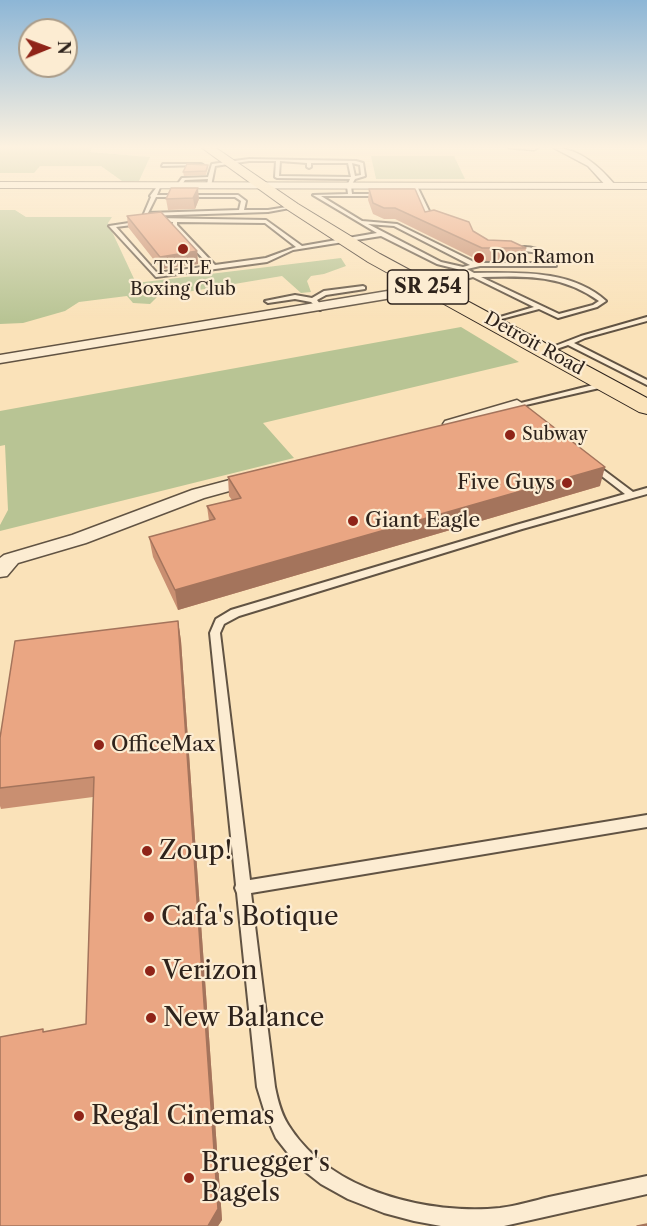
<!DOCTYPE html>
<html>
<head>
<meta charset="utf-8">
<style>
  body { margin:0 }
  #map { position:relative; width:647px; height:1226px; overflow:hidden; background:#fae2b9; font-family:"Libre Caslon Text",serif }
  canvas { display:block }
  .north { position:absolute; left:18px; top:18px; width:60px; height:60px; box-sizing:border-box; background:#fcecd2; border:2px solid #aa9c89; border-radius:50%; rotate:89deg; font-size:16px; font-weight:700; line-height:24px; text-align:center; color:#2e231c }
  .north::after { content:''; display:block; margin:auto; width:21px; height:27px; background:#8f2418; clip-path:polygon(50% 0,100% 100%,50% 72%,0 100%) }
</style>
</head>
<body>
<div id="map">
<canvas width="647" height="1226"></canvas>
<div class="north">N</div>
</div>
<script>
const c = document.querySelector('canvas').getContext('2d');
c.lineJoin = 'round';
function paint(path, color) { c.fillStyle = color; c.fill(path, 'evenodd'); }
function stroke(path, color, width, dash) { c.strokeStyle = color; c.lineWidth = width; c.lineCap = dash ? 'butt' : 'round'; c.setLineDash(dash || []); c.stroke(path); }
function label(font, color, halo, rows, align = 'center') {
  c.font = font + ' "Libre Caslon Text",serif'; c.lineWidth = 4.5; c.setLineDash([]); c.textBaseline = 'middle'; c.strokeStyle = halo; c.fillStyle = color; for (const [text, x, y, turn = 0] of rows) {
    c.save(); c.translate(x, y); c.rotate((+turn || 0) * Math.PI / 180); c.textAlign = isNaN(turn) ? turn : align; if (halo) c.strokeText(text, 0, 0); c.fillText(text, 0, 0); c.restore();
  }
}
paint(new Path2D(`
  M0,148H92L90,152L150,157L139,181H122L101,166H40L34,173H0Z
  M371,156H454L465,179H376Z
  M0,210H15L26,217H112L108,223L136,283L341,258L346,266L324,274L311,276L307,281L311,292L301,293L282,276L157,297L150,304L133,303L127,296L79,302L65,311L23,323L0,324Z
  M461,327L519,362L263,423L294,458L0,531V525L8,510L5,445L0,446V411Z`), '#b8c494');
const service = new Path2D(`
  M249,159L356,161L363,163L365,176L355,179L351,186L352,194H382L384,196H321L362,221L397,224L476,263H550C539,250 529,251 513,252L510,250C528,243 545,249 556,264V266H480L467,269L474,273C519,273 570,269 606,301L597,307L558,318L539,309L490,322V320L534,307L473,277L428,289V287L469,275L457,269L437,264L381,236L293,250L267,262L156,277L109,226L142,221L140,224L116,227L157,273L210,266L172,226L173,222L154,221L156,218L266,220L302,246L377,233L313,195L348,194L347,186L350,179L277,178L275,177L276,161H249L215,166L211,186L207,185L208,179L185,180L181,186L177,185L182,178L208,177L212,164ZM280,161L307,163V167L309,168L311,167V163H348L351,177L279,176ZM352,163L360,165L361,175L355,176ZM177,222L265,223L296,247L266,258L215,265L177,225ZM368,224L394,226L470,265L463,267L441,262ZM481,277C525,276 561,274 599,301L593,305L559,314Z
  M163,164H201L203,165L162,166Z
  M159,184L161,185L157,195H238L246,201L244,210H268L293,206L295,207L268,212L143,216L151,197L150,196ZM156,197H235L241,201L239,210L148,213Z
  M413,185L417,186L431,215L440,217V219L427,217Z
  M363,286L365,287V289L326,295L317,300L323,308L320,310L311,302L295,299L268,303L265,301L295,295L312,298L324,291Z
  M647,317V321L585,338L574,343L647,380V385L568,345L545,353L542,351L581,336Z
  M605,382H608V386L517,407L513,405Z
  M593,462L633,492L647,488V494L522,529L239,616L224,624L220,633L250,880L647,815V827L251,893L275,1087C278,1102 282,1117 291,1129C333,1192 429,1215 500,1208C516,1206 533,1201 549,1197C582,1190 614,1183 647,1176V1194L504,1226H441L414,1221L384,1213L348,1199L321,1184L298,1166L276,1138L265,1113L257,1087L237,893L235,888L236,885L210,633L216,619L231,610L516,525L625,494L590,467L589,465Z`);
const minor = new Path2D(`
  M509,148H538L534,150Z
  M554,148C580,148 600,167 616,186L608,188L588,166Z
  M430,284L434,285V291L0,363V355Z
  M517,400L525,405L522,408L451,429L443,424L445,421Z
  M256,473L262,474L265,478L262,482L204,498L86,543L18,563L7,576L0,577V558L4,555L72,535L192,490Z`);
const tertiary = new Path2D(`
  M0,182L647,183V189L0,188Z`);
const primary = new Path2D(`
  M202,148H216L298,204L380,254L647,398V414L639,412L368,262L288,210Z`);
stroke(service, '#615343', 4);
stroke(minor, '#615343', 3);
stroke(tertiary, '#615343', 2);
stroke(primary, '#2e231c', 2);
paint(service, '#fcecd2');
paint(minor, '#fcecd2');
paint(tertiary, '#fcecd2');
paint(primary, '#fae2b9');
paint(new Path2D(`
  M208,165V168L206,175L184,176L183,172Z
  M171,188L199,199L195,209L168,210L166,199Z
  M369,189L473,231L488,240L526,248L524,261H480L395,219H384L373,214L368,200Z
  M127,216L197,251L198,264L161,269L128,227Z
  M228,477L600,486L178,610L153,557L149,537L209,521L207,506L232,500L229,496Z
  M178,621L181,641L222,1220L218,1226H0L45,1032L86,1024L93,797L1,809L0,806V738Z`), '#c98f71');
paint(new Path2D(`
  M198,188L199,199L195,209L193,198Z
  M197,251L198,264L161,269L160,257Z
  M605,467L600,486L178,610L175,590Z
  M178,621L181,641L222,1220L218,1226H208Z`), '#a4745c');
const building = new Path2D(`
  M187,164L208,165L206,171L183,172Z
  M171,188H198L193,198L166,199Z
  M369,189H415L425,212L434,210L469,222L473,231L488,240L511,241L526,248H482L395,208H384L373,203Z
  M161,212L197,251L160,257L127,216Z
  M525,405L605,467L175,590L149,537L215,519L207,506L241,498L228,477Z
  M178,621L218,1209L208,1226H0V1037L43,1029V1032L86,1024L94,777L0,788V738L15,641Z
  M647,1224V1226H637Z`);
paint(building, '#eaa683');
stroke(building, '#a4745c', 1.5);
const sky = c.createLinearGradient(0, 0, 0, 320);
sky.addColorStop(0, '#8db6d6');
sky.addColorStop(0.46, '#fdf2e0');
sky.addColorStop(1, '#fdf2e000');
c.fillStyle = sky;
c.fillRect(0, 0, 647, 320);
for (const [x, y, r, color] of [
  [183,249,6,"#8f2418"],
  [479,258,6,"#8f2418"],
  [510,435,6,"#8f2418"],
  [567,483,6,"#8f2418"],
  [353,521,6,"#8f2418"],
  [99,745,6,"#8f2418"],
  [147,851,6,"#8f2418"],
  [149,917,6,"#8f2418"],
  [150,971,6,"#8f2418"],
  [151,1018,6,"#8f2418"],
  [79,1116,6,"#8f2418"],
  [189,1178,6,"#8f2418"]
]) { const dot = new Path2D(); dot.arc(x, y, r, 0, 2 * Math.PI); c.fillStyle = color; c.fill(dot); stroke(dot, '#fcecd2', 2); }
label('18px', '#2e231c', '#fcecd2', [
  ["Don Ramon",491,258],
  ["TITLE",183,269,"center"],
  ["Boxing Club",183,290,"center"],
  ["Subway",522,435]
], 'left');
label('18px', '#2e231c', '#fcecd2', [
  ["Detroit Road",534,344,29]
]);
for (const [x, y, w] of [
  [428,287,81]
]) { const box = new Path2D(); box.roundRect(x - w / 2, y - 17, w, 34, 4.5); c.fillStyle = '#fcecd2'; c.fill(box); stroke(box, '#2e231c', 1.5); }
label('bold 20px', '#2e231c', null, [
  ["SR 254",428,287]
]);
label('21px', '#2e231c', '#fcecd2', [
  ["Five Guys",555,483,"right"],
  ["Giant Eagle",365,521],
  ["OfficeMax",111,745]
], 'left');
label('26px', '#2e231c', '#fcecd2', [
  ["Zoup!",159,851],
  ["Cafa's Botique",161,917],
  ["Verizon",162,971],
  ["New Balance",163,1018],
  ["Regal Cinemas",91,1116],
  ["Bruegger's",201,1163],
  ["Bagels",201,1193]
], 'left');
</script>
</body>
</html>
